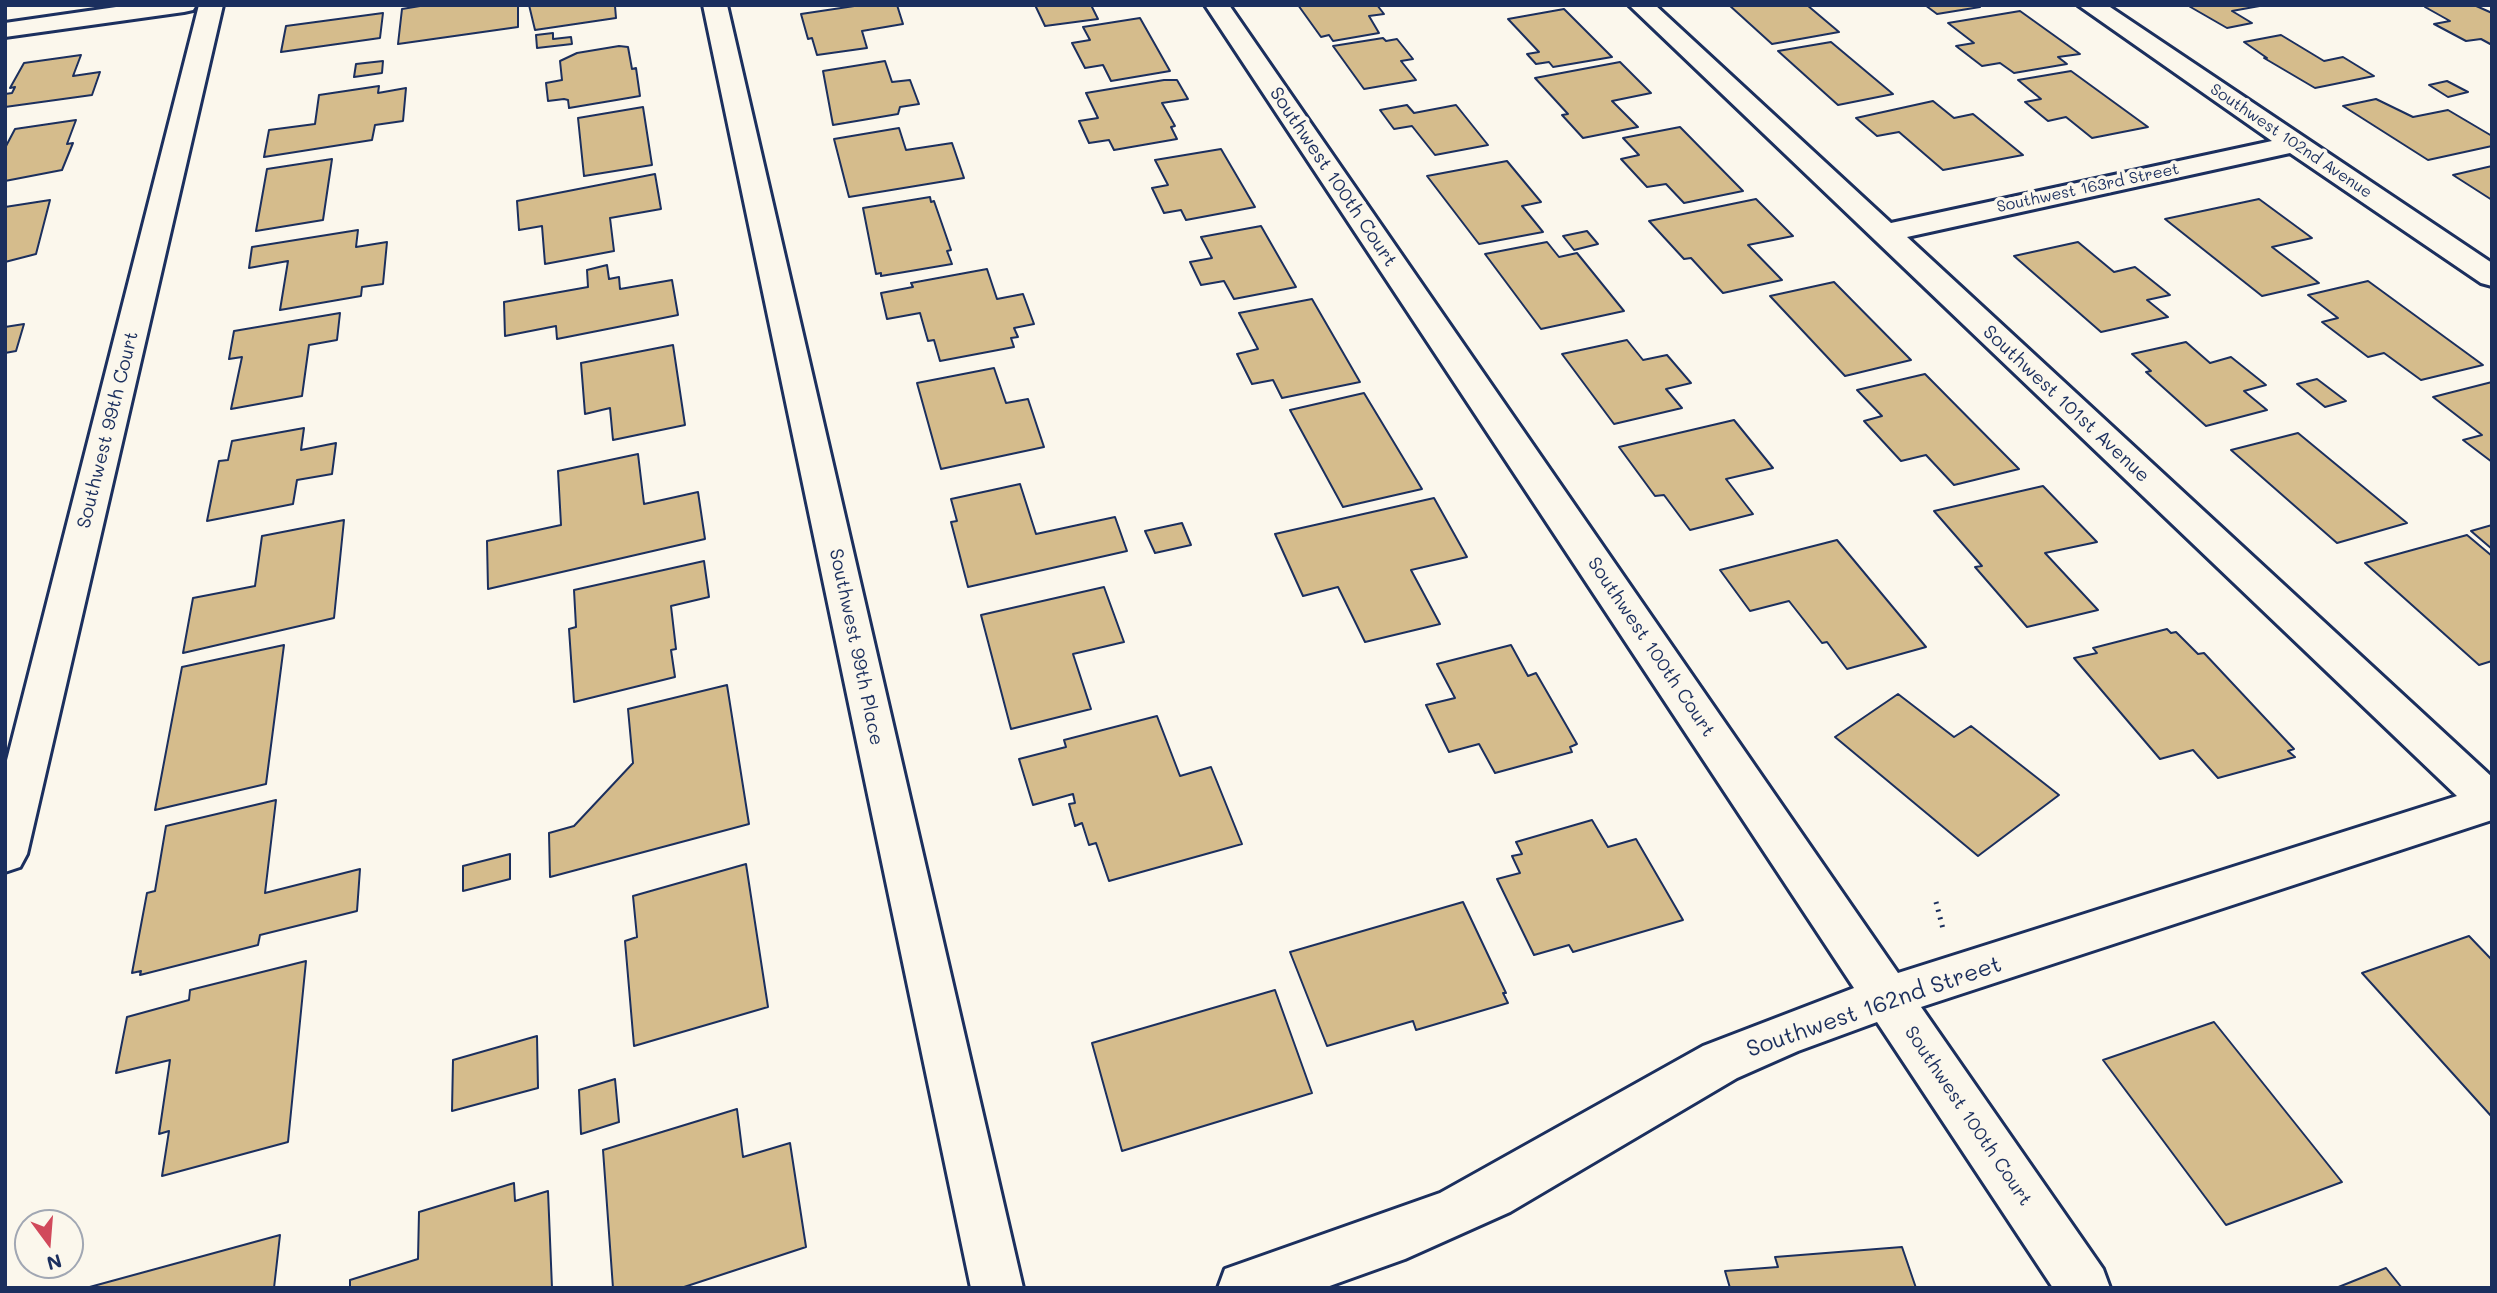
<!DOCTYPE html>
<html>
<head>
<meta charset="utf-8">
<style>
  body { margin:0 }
  #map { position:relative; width:2497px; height:1293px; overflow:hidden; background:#fbf7ec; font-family:Mali,sans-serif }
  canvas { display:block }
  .frame { position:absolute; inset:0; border:7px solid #1b2f5e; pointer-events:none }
  .north { position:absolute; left:14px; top:1209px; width:70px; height:70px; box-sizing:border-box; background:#fbf7ec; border:2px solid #a1a7b3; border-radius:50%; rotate:164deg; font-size:19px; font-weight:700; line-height:28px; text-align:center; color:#1b2f5e }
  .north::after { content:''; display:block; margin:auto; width:24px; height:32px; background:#d1495b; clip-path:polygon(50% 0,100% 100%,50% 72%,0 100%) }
</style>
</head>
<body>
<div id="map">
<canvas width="2497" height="1293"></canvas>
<div class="frame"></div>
<div class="north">N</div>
</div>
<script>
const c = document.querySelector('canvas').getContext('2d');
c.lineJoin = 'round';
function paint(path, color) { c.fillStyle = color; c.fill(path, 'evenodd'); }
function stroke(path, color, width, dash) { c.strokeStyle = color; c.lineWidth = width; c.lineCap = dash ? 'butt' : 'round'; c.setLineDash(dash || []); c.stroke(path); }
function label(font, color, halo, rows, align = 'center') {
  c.font = font + ' Mali,sans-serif'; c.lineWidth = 7; c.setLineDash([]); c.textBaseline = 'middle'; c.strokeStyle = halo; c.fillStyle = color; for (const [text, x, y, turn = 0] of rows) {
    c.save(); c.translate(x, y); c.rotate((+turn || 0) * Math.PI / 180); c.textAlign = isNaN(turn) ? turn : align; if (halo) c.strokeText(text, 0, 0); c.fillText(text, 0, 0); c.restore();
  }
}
const building = new Path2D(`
  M426,5H518V27L398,44L402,9Z
  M529,5H618L615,6L616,18L535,30Z
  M861,5H897L903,24L862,31L867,48L817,55L812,38L808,39L801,14Z
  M1035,5H1091L1098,19L1045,26Z
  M1298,5H1377L1384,14L1369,16L1379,33L1333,41L1329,35L1321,37Z
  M1729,5H1807L1839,32L1772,44Z
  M1925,5H1978L1980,7L1937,14Z
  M2187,5H2265L2232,11L2252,23L2227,28Z
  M2433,5H2474L2492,13V45L2481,39L2466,41L2434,24L2450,21L2425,7Z
  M1564,9L1612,57L1553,67L1549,62L1536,64L1527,54L1539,52L1508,19Z
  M2020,11L2080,54L2058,57L2067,64L2014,73L2000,63L1982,66L1956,46L1974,43L1948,23Z
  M383,13L380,38L281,52L286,26Z
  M1140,18L1170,71L1111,81L1103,65L1085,68L1072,43L1090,40L1083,27Z
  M553,33V39L571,37L572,44L537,48L536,35Z
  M2281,35L2324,61L2343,57L2374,76L2315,88L2264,58H2267L2244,42Z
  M1383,38L1386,41L1397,39L1413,59L1401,61L1416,80L1364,89L1333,46Z
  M1831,42L1893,94L1838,105L1778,51Z
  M619,46L628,47L632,69L636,68L640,96L569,108L568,100L564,99L548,101L546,83L562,80L560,61L577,53Z
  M81,55L73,76L100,72L92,95L5,107V94L12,93L15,87L10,88L24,63Z
  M383,61L382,73L354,77L356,64Z
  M885,61L892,82L910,80L919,104L900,107L898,114L833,125L823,71Z
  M1620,62L1651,93L1612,101L1638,127L1583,138L1562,115L1568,114L1535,78Z
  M2071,71L2148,127L2092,138L2066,117L2048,121L2025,102L2041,99L2018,80Z
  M1164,80H1177L1188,99L1162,103L1175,126L1171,127L1177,139L1114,150L1109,140L1089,143L1079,121L1098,118L1086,93Z
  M2447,81L2468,92L2448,97L2429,85Z
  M379,86L378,93L406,88L403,121L375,125L372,140L264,157L269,130L315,124L319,95Z
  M2376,99L2413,117L2448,110L2492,136V146L2428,160L2343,106Z
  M1933,101L1954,118L1973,114L2023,155L1943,170L1899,132L1877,136L1856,118Z
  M1407,105L1414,113L1456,105L1488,145L1435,155L1412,126L1394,129L1380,110Z
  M643,107L652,165L584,176L578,118Z
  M76,120L67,144L73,143L62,170L5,181V148L15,129Z
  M1680,127L1743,191L1684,203L1666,184L1647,187L1621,159L1639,155L1623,138Z
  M899,128L906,150L952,143L964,178L849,197L834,139Z
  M1221,149L1255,207L1186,220L1181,210L1164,213L1152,188L1168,185L1155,160Z
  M332,159L323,220L256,231L267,169Z
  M1507,161L1541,202L1522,206L1543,232L1479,244L1427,176Z
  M2492,166V200L2453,175Z
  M655,174L661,209L610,218L614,251L545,264L542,226L519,230L517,201Z
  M930,197L931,202L934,201L951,250L947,251L952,264L881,276V273L876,274L863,208Z
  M1756,199L1793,236L1748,245L1782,280L1723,293L1691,258L1684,259L1649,221Z
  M2259,199L2312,238L2272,247L2319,283L2262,296L2165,219Z
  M50,200L36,254L5,262V207Z
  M1261,226L1296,287L1234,299L1224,281L1201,285L1190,262L1212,258L1201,237Z
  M358,230L356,247L387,242L383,284L362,287L361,296L280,310L288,261L249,268L252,247Z
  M1587,231L1598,244L1574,250L1563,236Z
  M1547,242L1559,257L1577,253L1624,311L1541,329L1485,254Z
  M2078,242L2114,272L2135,267L2170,295L2147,300L2168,317L2101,332L2014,256Z
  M607,265L609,279L619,277L620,289L672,280L678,315L557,339L556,326L505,336L504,302L588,287L587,270Z
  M987,269L997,299L1023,294L1034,324L1014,328L1018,337L1011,338L1014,347L940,361L934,340L928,341L920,313L887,319L881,293L913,287L911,283Z
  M2368,281L2483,365L2421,380L2384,353L2368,357L2322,322L2338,318L2308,295Z
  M1834,282L1911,360L1845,376L1770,296Z
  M1312,299L1360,382L1282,398L1273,380L1252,384L1237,354L1258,349L1239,313Z
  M340,313L337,340L309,345L302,396L231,409L242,357L229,359L234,331Z
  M24,324L16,351L5,353V327Z
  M1627,340L1643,360L1667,355L1691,383L1666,389L1682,408L1614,424L1562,354Z
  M2186,342L2210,363L2231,357L2266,385L2244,391L2267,410L2206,426L2146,372L2151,371L2132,354Z
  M673,345L685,425L613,440L610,408L585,414L581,363Z
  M994,368L1006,403L1028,399L1044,447L941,469L917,383Z
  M1925,374L2019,469L1954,485L1926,455L1901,461L1864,421L1882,416L1857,390Z
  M2317,379L2346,401L2325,407L2297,384Z
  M2492,382V462L2463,440L2482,435L2433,397Z
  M1364,393L1422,489L1343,507L1290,410Z
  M1734,420L1773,468L1726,479L1753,514L1690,530L1664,495L1655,496L1619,447Z
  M304,428L301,450L336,443L332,474L297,480L293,504L207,521L219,461L228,460L232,441Z
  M2298,433L2407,523L2337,543L2231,450Z
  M638,454L644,504L698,492L705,539L488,589L487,541L561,525L558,471Z
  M1020,484L1036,534L1115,517L1127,551L968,587L951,522L957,521L951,499Z
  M2043,486L2097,542L2045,553L2098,610L2027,627L1975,567L1982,566L1934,511Z
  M1434,498L1467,557L1411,570L1440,624L1365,642L1338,587L1303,596L1275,534Z
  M344,520L334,618L183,653L193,598L255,586L262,536Z
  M1182,523L1191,545L1155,553L1145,531Z
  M2492,525V549L2471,531Z
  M2467,535L2492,556V661L2479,665L2365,563Z
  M1837,540L1926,647L1847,669L1827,642L1822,643L1789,601L1750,611L1720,570Z
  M704,561L709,597L671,606L676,649L671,650L675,677L574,702L569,629L576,627L574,590Z
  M1104,587L1124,642L1073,654L1091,709L1011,729L981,615Z
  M2167,629L2171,633L2176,632L2198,654L2204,653L2294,749L2288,751L2295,757L2218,778L2193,750L2160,759L2074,658L2097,653L2093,648Z
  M284,645L266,784L155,810L182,667Z
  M1511,645L1528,676L1536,673L1577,744L1570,747L1572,752L1495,773L1479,744L1449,752L1426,705L1455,698L1437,664Z
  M727,685L749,824L550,877L549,833L574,826L633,763L628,709Z
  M1898,694L1954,737L1971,726L2059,795L1978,856L1835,737Z
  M1157,716L1180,776L1211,767L1242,844L1109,881L1096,843L1089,845L1082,823L1075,826L1069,804L1075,803L1073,794L1033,805L1019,759L1066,747L1064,740Z
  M276,800L265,893L360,869L357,911L260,935L258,945L140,975L141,971L132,973L147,893L155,891L166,826Z
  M1592,820L1608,847L1636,839L1683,920L1573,952L1569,945L1534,955L1497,879L1520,873L1512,856L1522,854L1516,842Z
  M510,854V879L463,891V866Z
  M746,864L768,1007L634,1046L625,941L637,937L633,896Z
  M1463,902L1506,993H1503L1508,1003L1416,1030L1413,1021L1327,1046L1290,952Z
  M2469,936L2492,960V1117L2362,973Z
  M306,961L288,1142L162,1176L169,1131L159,1134L170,1060L116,1073L127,1017L189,1000L190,990Z
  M1275,990L1312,1093L1122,1151L1092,1043Z
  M2214,1022L2342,1182L2226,1225L2103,1060Z
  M537,1036L538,1088L452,1111L453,1060Z
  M615,1079L619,1122L581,1134L579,1090Z
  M737,1109L743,1157L790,1143L806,1247L681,1288H613L603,1150Z
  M514,1183L515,1201L548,1191L552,1288H350V1280L418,1259L419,1212Z
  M280,1235L274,1288H86Z
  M1902,1247L1916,1288H1730L1725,1271L1778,1267L1775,1257Z
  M2386,1268L2402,1288H2336Z`);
paint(building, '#d5bc8c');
stroke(building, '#1b2f5e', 2);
const minor = new Path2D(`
  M130,5H196L193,10L184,12L5,37V23Z
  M199,5H223L27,854L20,867L5,872V768Z
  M703,5H727L1023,1288H971Z
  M1205,5H1229L1898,973L2457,796L1629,5H1655L1891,223L2272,141L2078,5H2107L2492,263V286L2481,283L2290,153L1907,237L2492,777V820L1921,1007L2103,1269L2110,1288H2053L1877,1022L1798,1051L1737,1078L1510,1212L1405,1259L1324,1288H1218L1225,1269L1440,1193L1703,1046L1854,988Z`);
stroke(minor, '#1b2f5e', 6);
stroke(new Path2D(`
  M1936,902L1943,929`), '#1b2f5e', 5, [2, 6]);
paint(minor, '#fbf7ec');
label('16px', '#1b2f5e', '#fbf7ec', [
  ["Southwest 102nd Avenue",2291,141,34],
  ["Southwest 163rd Street",2088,188,-12]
]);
label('19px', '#1b2f5e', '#fbf7ec', [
  ["Southwest 100th Court",1333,177,56],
  ["Southwest 101st Avenue",2066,404,43],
  ["Southwest 99th Court",108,430,-76],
  ["Southwest 99th Place",856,647,78],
  ["Southwest 100th Court",1651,647,56],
  ["Southwest 100th Court",1968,1116,56]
]);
label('23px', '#1b2f5e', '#fbf7ec', [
  ["Southwest 162nd Street",1874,1007,-19]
]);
</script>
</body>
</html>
